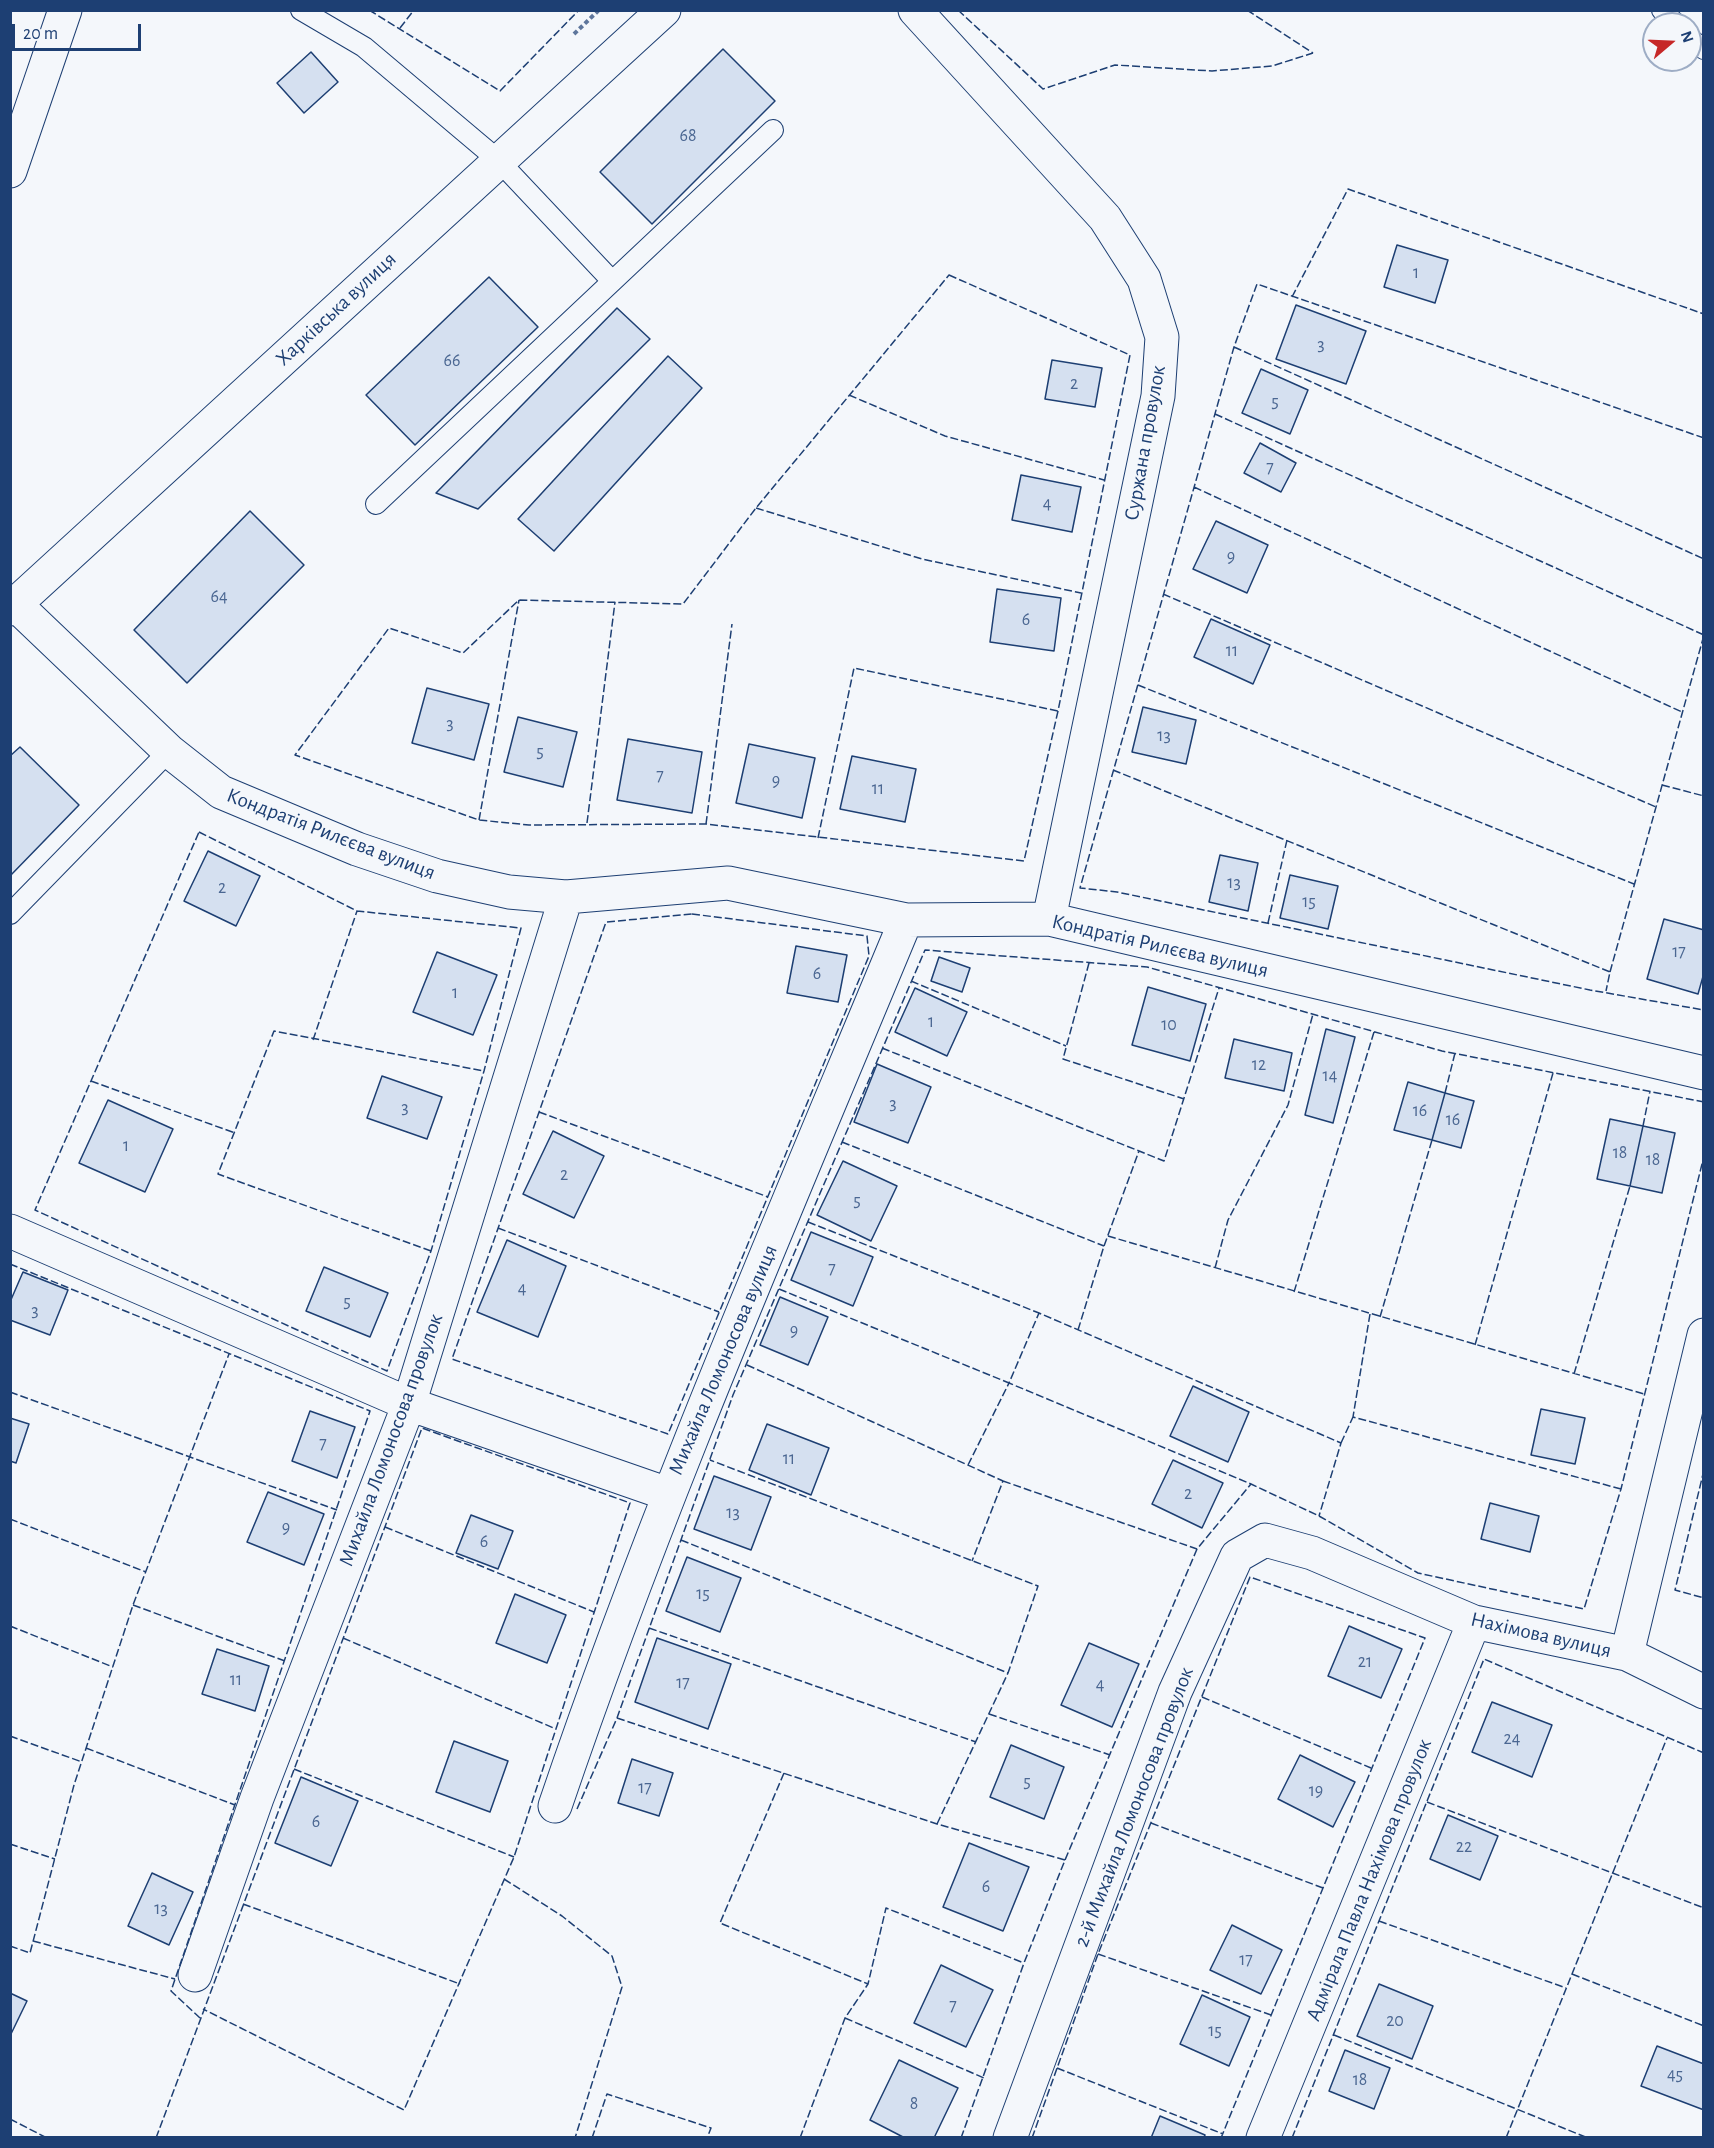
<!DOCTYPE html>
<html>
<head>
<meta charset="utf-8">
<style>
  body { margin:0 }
  #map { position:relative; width:1714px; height:2148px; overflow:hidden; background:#f4f7fb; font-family:"Alegreya Sans",sans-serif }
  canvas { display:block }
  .frame { position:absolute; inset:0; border:12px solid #1d3f73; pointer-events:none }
  .north { position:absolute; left:1642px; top:12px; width:60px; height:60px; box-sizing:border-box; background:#f4f7fb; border:2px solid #9eadc5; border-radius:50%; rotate:71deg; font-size:16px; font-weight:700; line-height:24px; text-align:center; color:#1d3f73 }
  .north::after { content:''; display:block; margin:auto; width:21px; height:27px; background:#c62828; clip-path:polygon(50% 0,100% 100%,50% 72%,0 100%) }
  .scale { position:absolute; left:12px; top:24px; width:129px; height:27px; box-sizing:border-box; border:3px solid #1d3f73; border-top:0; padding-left:8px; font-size:18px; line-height:21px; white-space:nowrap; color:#1d3f73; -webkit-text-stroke:4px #f4f7fb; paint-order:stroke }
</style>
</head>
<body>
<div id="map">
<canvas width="1714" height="2148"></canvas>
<div class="frame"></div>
<div class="north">N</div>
<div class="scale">20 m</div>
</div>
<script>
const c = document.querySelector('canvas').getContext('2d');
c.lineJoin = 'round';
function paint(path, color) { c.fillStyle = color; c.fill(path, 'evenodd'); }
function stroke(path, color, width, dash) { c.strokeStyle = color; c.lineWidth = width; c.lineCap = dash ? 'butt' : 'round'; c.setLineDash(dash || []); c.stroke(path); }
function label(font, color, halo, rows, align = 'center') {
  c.font = font + ' "Alegreya Sans",sans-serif'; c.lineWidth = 4.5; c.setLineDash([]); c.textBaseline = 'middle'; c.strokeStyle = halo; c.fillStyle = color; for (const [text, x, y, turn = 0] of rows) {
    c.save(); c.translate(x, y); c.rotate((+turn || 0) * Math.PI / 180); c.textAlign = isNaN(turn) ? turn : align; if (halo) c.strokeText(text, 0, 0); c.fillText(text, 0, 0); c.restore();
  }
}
const building = new Path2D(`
  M723,49L775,101L652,224L600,172Z
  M311,52L338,82L304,113L277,83Z
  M1397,245L1448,260L1435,303L1384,287Z
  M489,277L538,327L415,445L366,395Z
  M1296,305L1366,331L1346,384L1276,359Z
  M617,308L650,339L478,509L436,493Z
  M668,356L702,388L554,551L518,519Z
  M1052,360L1102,368L1095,407L1045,399Z
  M1261,369L1308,390L1290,434L1242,413Z
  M1260,443L1296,463L1281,492L1244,473Z
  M1021,475L1081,487L1072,532L1012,520Z
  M250,511L304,565L187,683L134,630Z
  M1216,521L1268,545L1247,593L1193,569Z
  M997,589L1061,598L1054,651L990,642Z
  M1211,619L1270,645L1253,684L1194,657Z
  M427,688L489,704L474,760L412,743Z
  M1143,707L1196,720L1186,764L1132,752Z
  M518,717L577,732L563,787L504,772Z
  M628,739L702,752L692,813L617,800Z
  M749,744L815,758L802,818L736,803Z
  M20,747L79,805L10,876V756Z
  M852,756L916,769L905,822L840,809Z
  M208,851L260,876L236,926L184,901Z
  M1220,855L1258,863L1248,911L1209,902Z
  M1290,875L1338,886L1328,929L1280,918Z
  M1664,919L1704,930V973L1698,994L1647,979Z
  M796,946L847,955L838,1002L787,993Z
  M437,952L497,975L473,1035L413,1012Z
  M939,957L970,968L962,992L931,981Z
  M1148,987L1206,1004L1190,1061L1132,1045Z
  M915,988L967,1012L947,1056L895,1032Z
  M1326,1029L1355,1037L1333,1123L1305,1115Z
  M1234,1039L1292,1053L1284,1091L1225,1078Z
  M877,1064L931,1087L908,1143L854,1122Z
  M382,1076L442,1097L427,1139L367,1118Z
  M1408,1082L1445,1093L1432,1140L1394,1130Z
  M1445,1093L1474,1101L1461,1148L1432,1140Z
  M108,1100L173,1129L145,1192L79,1163Z
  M1610,1119L1643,1126L1630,1186L1597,1179Z
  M1643,1126L1675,1133L1662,1193L1630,1186Z
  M553,1131L604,1156L574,1218L523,1194Z
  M843,1161L897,1186L871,1241L817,1215Z
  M811,1232L873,1257L853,1306L791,1280Z
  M507,1240L566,1266L538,1337L477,1312Z
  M324,1267L388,1293L370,1337L306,1311Z
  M23,1272L68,1290L50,1335L10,1320V1302Z
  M780,1297L828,1317L808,1365L760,1345Z
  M1193,1386L1249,1412L1228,1462L1170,1436Z
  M1541,1409L1585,1418L1575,1464L1531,1455Z
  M310,1411L355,1427L337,1478L292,1461Z
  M10,1418L29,1424L16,1463L10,1461Z
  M767,1424L829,1448L811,1495L749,1470Z
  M1173,1460L1223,1483L1202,1528L1152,1504Z
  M714,1476L771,1497L751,1550L694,1529Z
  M268,1492L324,1514L304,1565L247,1542Z
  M1490,1503L1539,1516L1530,1552L1481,1539Z
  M471,1515L513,1531L498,1569L456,1553Z
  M687,1557L741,1578L720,1632L666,1611Z
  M515,1594L566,1615L547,1663L496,1643Z
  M1349,1626L1402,1649L1381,1698L1328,1676Z
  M657,1638L731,1664L708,1729L635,1702Z
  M1089,1643L1139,1664L1112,1727L1061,1705Z
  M217,1649L269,1666L255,1711L202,1694Z
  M1492,1702L1552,1725L1532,1777L1472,1752Z
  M454,1741L508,1761L490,1812L436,1792Z
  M1011,1745L1064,1767L1044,1819L990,1797Z
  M1300,1755L1355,1782L1333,1827L1278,1799Z
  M632,1759L673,1773L659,1816L618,1803Z
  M301,1777L358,1801L331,1866L275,1843Z
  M1448,1815L1498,1836L1480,1880L1430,1859Z
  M969,1843L1029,1867L1003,1931L943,1907Z
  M152,1873L193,1892L169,1945L128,1926Z
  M1232,1925L1282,1950L1261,1994L1210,1970Z
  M941,1965L993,1990L966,2047L914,2023Z
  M1379,1984L1433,2006L1412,2059L1357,2036Z
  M10,1993L27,2001L10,2036Z
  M1202,1995L1250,2017L1229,2066L1180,2044Z
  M1657,2046L1704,2064V2110L1641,2086Z
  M1345,2050L1390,2068L1374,2109L1329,2091Z
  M899,2060L958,2088L934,2138H905L870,2120Z
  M1160,2116L1205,2135L1204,2138H1151Z`);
paint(building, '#d5e0f0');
stroke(building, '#1d3f73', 1.5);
const lane = new Path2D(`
  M301,10L364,47L498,160L612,281
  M1662,10L1676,24
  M1690,39L1704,49
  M376,504L773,130
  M10,914L169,751`);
const street = new Path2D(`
  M915,10L1105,218L1144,279L1162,337L1158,396L1049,919
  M10,171L65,10
  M15,604L169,751L221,792L357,849L437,876L509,892L566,897L728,883L906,920L1049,919L1704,1073
  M10,1231L409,1404L668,1494
  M1627,1654L1704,1335
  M555,1806C657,1505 784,1214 906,920
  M195,1975L257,1798L409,1404L566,897
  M1010,2138L1175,1692L1237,1556L1265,1540L1312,1553L1474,1622L1627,1654L1704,1692
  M1263,2138L1474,1622`);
const primary = new Path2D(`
  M10,609L664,10`);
stroke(lane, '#1d3f73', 22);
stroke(street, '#1d3f73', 35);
stroke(primary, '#1d3f73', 35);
stroke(new Path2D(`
  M574,34L599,10`), '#5e769c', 4, [4.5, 3]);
stroke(lane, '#f4f7fb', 20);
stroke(street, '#f4f7fb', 33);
stroke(primary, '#f4f7fb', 33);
stroke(new Path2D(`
  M369,10L500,91L579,10
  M958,10L1043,89L1115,65L1212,71L1272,66L1313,53
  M1247,10L1313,53
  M400,28L414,10
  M949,275L1130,355L1058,711L1024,861L706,824L529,825L479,820L295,755L389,628L463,653L519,600L683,604L756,508Z
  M1292,297L1348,189L1704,314
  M1234,347L1704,559
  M849,395L945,436L1104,480
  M1215,414L1704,635
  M1704,438L1257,284L1234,347L1080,888L1117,892L1590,990L1704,1010
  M1194,487L1682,712
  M756,508L922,559L1081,593
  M1163,594L1656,807
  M1138,685L1634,884
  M1113,770L1610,972L1606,991
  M1662,785L1704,796
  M479,820L519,600
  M587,823L615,602
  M706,824L732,624
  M199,832L357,911L521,928L484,1071L431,1251L387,1371L35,1210Z
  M818,838L854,668L1058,711
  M692,914L867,936L869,956L668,1434L452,1359L606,922Z
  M1268,923L1287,840
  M1089,963L1063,1059L1184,1099
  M1610,972L1704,635
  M911,981L1066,1046
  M313,1040L357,911
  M882,1048L1164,1161L1219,988
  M91,1081L235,1133
  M1445,1093L1455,1053
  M539,1112L768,1197
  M1643,1126L1650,1091
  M842,1142L1104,1246
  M808,1222L1039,1313
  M498,1228L719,1312
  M1108,1236L1644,1394
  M431,1251L218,1174L274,1031L484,1071
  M10,1264L370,1411L171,1991L200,2018
  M1215,1268L1228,1220L1288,1105L1313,1014
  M779,1289L1009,1383L1039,1313L1341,1443L1319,1516
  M1294,1292L1374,1032
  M1370,1314L1353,1417L1621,1489
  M1380,1317L1432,1140
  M1078,1330L1104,1246L1139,1151
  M1475,1345L1553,1073
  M747,1365L1003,1481L972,1561
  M1574,1374L1630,1186
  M10,1392L337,1510
  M1341,1443L1353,1417
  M968,1465L1009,1383L1251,1484L1319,1516L1418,1573L1584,1609L1621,1489L1704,1156
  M1704,1470L1675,1590L1704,1598
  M1003,1481L1197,1549
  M10,1519L146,1572
  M385,1527L594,1612
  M681,1540L1008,1673L1038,1586L710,1460
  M133,1605L285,1661
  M10,1626L113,1667
  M649,1628L976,1742
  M343,1638L556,1729
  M1202,1697L1371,1768
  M989,1714L1110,1755
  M617,1718L937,1824L1065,1860
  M10,1736L82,1762
  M86,1748L235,1805
  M294,1769L514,1857
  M784,1773L720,1923L868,1984
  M1427,1802L1704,1908
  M577,1809L617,1718L733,1395L925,950L1147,967L1442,1051L1704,1102
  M1151,1823L1323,1888
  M937,1824L1008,1673
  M10,1844L55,1859
  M504,1879L562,1916L612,1956L622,1987L575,2138
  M243,1904L460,1984
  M1379,1921L1566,1988
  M33,1941L175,1979
  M10,1946L30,1953L74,1785L133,1605L229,1354
  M1098,1954L1271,2015
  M1572,1974L1704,2026
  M845,2018L984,2078
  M1334,2035L1588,2138
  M1057,2068L1223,2134
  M10,2119L47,2138
  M156,2138L422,1428L630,1503L514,1857L404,2110L203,2009
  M592,2138L607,2094L711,2128L707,2138
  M800,2138L845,2018L868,1984L886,1908L1024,1963
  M961,2138L1024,1963L1065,1860L1197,1549L1251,1484
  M1032,2138L1098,1954L1250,1577L1425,1638L1221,2138
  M1292,2138L1484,1659L1704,1753
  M1506,2138L1667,1738`), '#1d3f73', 1.5, [8, 3]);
label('18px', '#4b6792', null, [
  ["68",688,136],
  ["1",1416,273],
  ["3",1321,345],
  ["66",452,361],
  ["2",1074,384],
  ["5",1275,402],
  ["7",1270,468],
  ["4",1047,504],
  ["9",1231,557],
  ["64",219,597],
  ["6",1026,620],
  ["11",1232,651],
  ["3",450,724],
  ["13",1164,736],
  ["5",540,752],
  ["7",660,776],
  ["9",776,781],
  ["11",878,789],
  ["13",1234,883],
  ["2",222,888],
  ["15",1309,902],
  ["17",1679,952],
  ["6",817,974],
  ["1",455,993],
  ["1",931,1022],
  ["10",1169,1025],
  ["12",1259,1065],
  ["14",1330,1076],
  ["3",893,1104],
  ["3",405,1108],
  ["16",1420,1111],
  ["16",1453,1120],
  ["1",126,1146],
  ["18",1620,1153],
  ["18",1653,1160],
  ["2",564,1175],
  ["5",857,1201],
  ["7",832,1269],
  ["4",522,1289],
  ["5",347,1302],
  ["3",35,1311],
  ["9",794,1331],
  ["7",323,1444],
  ["11",789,1459],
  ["2",1188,1494],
  ["13",733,1513],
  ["9",286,1528],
  ["6",484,1542],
  ["15",703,1594],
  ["21",1365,1662],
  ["11",236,1680],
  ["17",683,1683],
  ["4",1100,1685],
  ["24",1512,1739],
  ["5",1027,1782],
  ["17",645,1788],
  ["19",1316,1791],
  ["6",316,1822],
  ["22",1464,1847],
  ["6",986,1887],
  ["13",161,1909],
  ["17",1246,1960],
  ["7",953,2006],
  ["20",1395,2021],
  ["15",1215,2031],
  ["45",1675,2075],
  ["18",1360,2080],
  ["8",914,2104]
]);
label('21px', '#1d3f73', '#f4f7fb', [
  ["Харківська вулиця",336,309,-43],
  ["Суржана провулок",1145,443,-80],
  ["Кондратія Рилєєва вулиця",331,834,21],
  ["Кондратія Рилєєва вулиця",1160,946,13],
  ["Михайла Ломоносова вулиця",723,1360,-67],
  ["Михайла Ломоносова провулок",391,1440,-70],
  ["Нахімова вулиця",1541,1635,13],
  ["2-й Михайла Ломоносова провулок",1134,1807,-69],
  ["Адмірала Павла Нахімова провулок",1369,1880,-68]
]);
</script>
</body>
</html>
